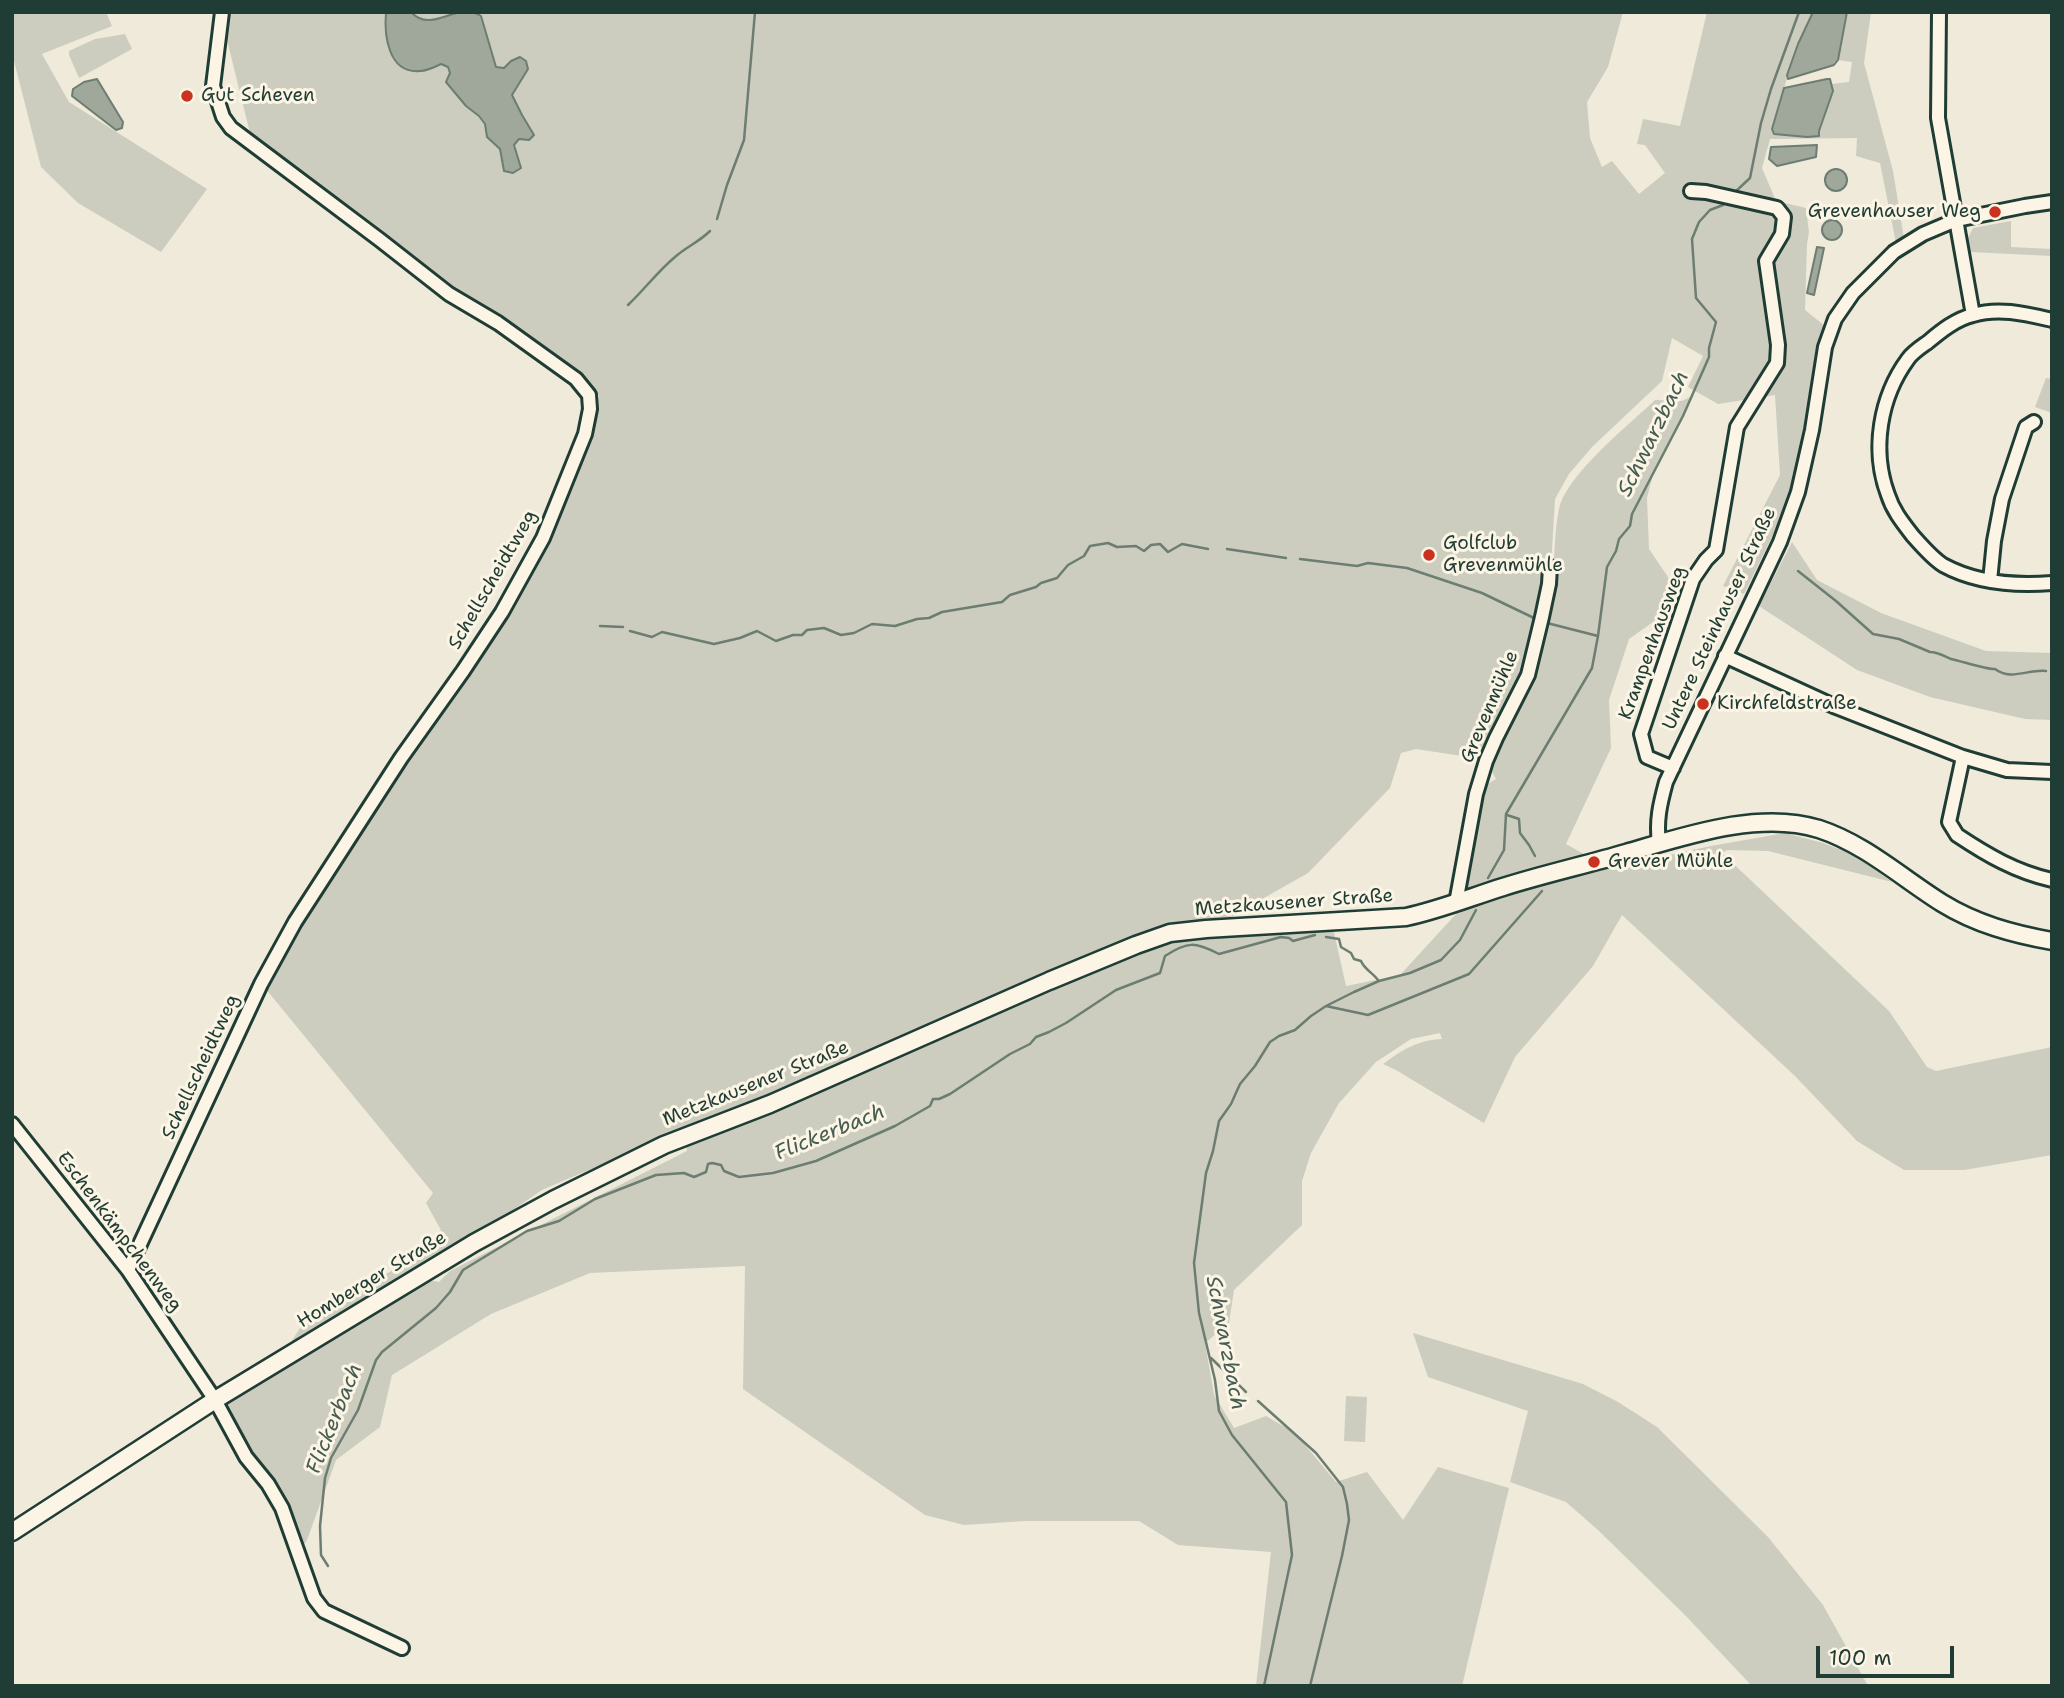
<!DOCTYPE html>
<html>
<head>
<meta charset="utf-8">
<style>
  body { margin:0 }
  #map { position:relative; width:2064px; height:1698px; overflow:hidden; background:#efeada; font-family:"Shantell Sans",sans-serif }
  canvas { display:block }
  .frame { position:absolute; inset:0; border:14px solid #1f3d34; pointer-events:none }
  .scale { position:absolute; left:1816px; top:1646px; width:138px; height:32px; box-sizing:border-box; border:4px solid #1f3d34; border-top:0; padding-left:9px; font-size:21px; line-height:24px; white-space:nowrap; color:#1f3d34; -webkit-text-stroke:5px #fcf5e5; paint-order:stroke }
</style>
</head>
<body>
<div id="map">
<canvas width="2064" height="1698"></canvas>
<div class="frame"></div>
<div class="scale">100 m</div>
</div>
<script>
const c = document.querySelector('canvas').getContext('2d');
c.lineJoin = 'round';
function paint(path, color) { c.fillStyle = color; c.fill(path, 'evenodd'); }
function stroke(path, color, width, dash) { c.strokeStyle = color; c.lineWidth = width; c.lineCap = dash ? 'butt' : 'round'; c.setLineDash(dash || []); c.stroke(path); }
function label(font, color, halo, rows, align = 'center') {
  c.font = font + ' "Shantell Sans",sans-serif'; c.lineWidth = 6; c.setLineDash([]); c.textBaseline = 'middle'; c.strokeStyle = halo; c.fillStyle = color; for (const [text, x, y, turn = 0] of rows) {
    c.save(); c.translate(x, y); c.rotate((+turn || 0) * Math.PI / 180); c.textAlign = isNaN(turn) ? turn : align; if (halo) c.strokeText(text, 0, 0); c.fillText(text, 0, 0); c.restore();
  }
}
paint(new Path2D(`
  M12,12H106L112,26L42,54L69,102L207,189L161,252L78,203L41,167L12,53Z
  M226,12H1623L1608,67L1587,102L1590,138L1602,167L1612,161L1639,194L1665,173L1645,145L1637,144L1643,119L1680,126L1707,12H1813L1798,44L1784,88L1819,131L1833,91L1831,84L1849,82L1852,62L1838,60L1847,12H1871L1864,63L1893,171L1904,239L1896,243L1880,163L1856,156L1857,138L1770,139L1762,168L1776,201L1806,208L1809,232L1807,244L1805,310L1826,327L1811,414L1792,496L1744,594L1723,586L1780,475L1775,395L1718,404L1688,387L1703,356L1672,338L1662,381L1592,447L1569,474L1555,499L1550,583L1552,585C1555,561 1554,532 1559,509C1567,474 1629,425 1655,400L1682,401L1694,395L1654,470L1647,498L1649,549L1674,586L1670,610L1629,639L1609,700L1611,748L1566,844L1608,868L1711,846L1785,833L1823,843L1855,855L1892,882L1768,851L1727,850L1722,853L1889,1011L1927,1067L1936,1071L2052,1047V1155L1964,1170H1904L1857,1141L1795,1076L1622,915L1593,966L1515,1057L1484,1123L1396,1070L1383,1064C1402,1050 1418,1040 1442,1039L1440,1033L1411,1039L1376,1062L1339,1103L1311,1153L1302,1181V1225L1234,1290L1229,1323L1205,1343L1214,1395L1234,1428L1266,1416L1295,1433L1336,1482L1367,1472L1403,1520L1438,1467L1509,1488L1462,1686H1256L1271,1552L1178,1545L1139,1521H1025L964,1525L925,1515L743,1389L745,1266L590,1273L491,1314L392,1375L380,1427L336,1460L307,1540L302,1548L287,1506L248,1447L226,1408L228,1401L428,1280L439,1282L450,1271L687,1151L684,1129L542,1190L421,1273L283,1355L305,1320L407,1262L441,1230L426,1203L433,1193L265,988L297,924L522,587L592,422L599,396L593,388L563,364L451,289L259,145L250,133L226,36L222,32ZM1416,749L1488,760V764L1496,779L1486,785L1469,841L1466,867L1456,914L1400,975L1346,986L1333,928L1206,933L1227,919L1308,873L1390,788L1401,753Z
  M125,34L132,49L79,78L69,55V51L95,39Z
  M2011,221V247L2052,249V256L1970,252L1968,238L1973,228Z
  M2046,378L2052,379V413L2035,407Z
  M1792,542L1817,580L1881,613L1986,651L2052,653V720L2025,719L1930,697L1857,670L1759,606Z
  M1413,1333L1583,1384L1618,1402L1657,1427L1768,1537L1823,1605L1867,1684L1873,1686H1752L1685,1615L1598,1530L1566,1502L1510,1482L1528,1411L1428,1377Z
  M1346,1396L1367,1397L1365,1442L1344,1441Z`), '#cccdbf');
const water = new Path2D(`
  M386,12H411C432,35 457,0 481,16L496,67L504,68L511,61L520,57L526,61L528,69L512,95L522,115L534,135L529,140L519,139L514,145L521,168L513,173L504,171L500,149L487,137L485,124L479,116L466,106L446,82L450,73L448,67L441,64C435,67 427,71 420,71C388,74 384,35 386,12Z
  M1813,12H1847L1838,60L1834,65L1788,79L1787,75L1798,44Z
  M97,79L123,122L122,128L116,130L72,96L73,89L84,82Z
  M1827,79H1830L1833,91L1819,131V136L1807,137L1774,134L1772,129L1784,88Z
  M1817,145L1816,157L1777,166L1769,159L1771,147Z
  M1825 180a11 11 0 1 1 22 0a11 11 0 1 1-22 0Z
  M1822 230a10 10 0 1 1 20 0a10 10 0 1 1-20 0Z
  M1817,247L1824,248L1814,295L1807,293Z`);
paint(water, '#9fa89a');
stroke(water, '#6c7d71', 2);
stroke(new Path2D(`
  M1734,193L1750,178L1761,123L1771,89L1799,12
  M717,219L727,185L744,140L755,12
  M628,305C644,290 658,271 675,257C686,247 699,242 710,231
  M1227,549L1286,558
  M1300,559L1357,566L1368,563L1407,568L1482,593L1536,619
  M1798,571L1836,601L1873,634L1899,639L1930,652C1938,652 1944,656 1951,659C1961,661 1988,670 1995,669C2011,681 2028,669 2046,671
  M1547,623L1598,636
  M600,626L623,627
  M630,631L652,637L662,632L714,644L740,638L757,631L776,641L793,635H802L807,630L824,628L841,635L854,633L872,624L895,626L917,619L929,618L942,612L1002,602L1010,595L1036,587L1041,583L1057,578L1068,565L1084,556L1090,546L1108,543L1117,547L1136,546L1144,551L1151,545L1160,544L1168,552L1182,544L1208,549
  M2051,679H2052
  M1507,815L1519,819L1520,833L1529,845L1535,856
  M1488,878L1504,850L1506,814L1592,668L1598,636L1607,567L1616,551L1619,539L1630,526L1632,514L1683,416L1709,357V348L1716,322L1696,298L1692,239L1699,222L1710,210L1723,205L1727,200
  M1326,937L1339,939L1341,947L1351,953L1354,959L1361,961C1364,969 1373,973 1378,980
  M1326,1006L1368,1015L1469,974L1542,891
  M1211,1358L1246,1392
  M1258,1401L1316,1453L1343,1487L1347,1504L1349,1520L1342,1556L1310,1686
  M328,1566L321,1555L320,1526L325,1478L331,1458L358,1410L376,1360L382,1352L436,1308L450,1292L463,1270L527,1231L559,1221L595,1199L656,1175L684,1173L694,1177L706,1172L708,1164L712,1163L721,1165L724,1171L739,1177L773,1173L816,1161L895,1126L930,1106L933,1099H939L950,1094L1010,1054L1030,1044L1036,1037L1049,1032L1066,1023L1116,990L1160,973L1165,956C1188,941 1195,942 1219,954L1281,937L1289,938L1293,941L1315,935
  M1264,1686L1292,1555L1286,1502L1232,1435L1219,1411L1215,1380L1199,1313L1194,1263L1206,1173L1213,1151L1219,1121L1231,1104L1240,1084L1255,1066L1270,1042L1279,1036L1295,1030L1311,1016L1326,1006L1354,992L1379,981L1410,973L1441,960L1460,940L1476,910`), '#6c7d71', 2.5);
const minor = new Path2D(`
  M1939,12L1938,118L1973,315
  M2052,320C2026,314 1999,307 1973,315C1956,319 1941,331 1928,342C1921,347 1913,352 1908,359C1880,397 1871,450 1888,495C1893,511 1903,523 1913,536C1921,545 1932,558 1943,565C1976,583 2015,586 2052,583
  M1990,581L1994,541L2002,499L2026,427L2034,422
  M1725,656L1836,707L1963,757L2007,770L2052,772
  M1963,757L1949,822L1957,835C1987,855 2016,872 2052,880
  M1673,768L1647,757L1641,734L1693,579L1706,560L1716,550L1737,427L1777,363L1778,345L1766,261L1782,234L1784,217L1777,208L1706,192L1691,191
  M1659,843C1656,821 1660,804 1666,782L1780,542L1798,492L1812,430L1825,347L1835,319L1853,293L1894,252L1923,234L1956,220L2025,206L2052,202
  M1456,903L1476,794L1486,761L1496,738L1528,675L1542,617L1549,584L1550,567
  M12,1124L128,1270L215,1400L246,1457L268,1484L282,1508L314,1598L324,1611L402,1648
  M128,1270L261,984L295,922L401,758L463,671L502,612L543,538L585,434L590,409L589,395L576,379L498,323L449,294L380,240L231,128L223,117L213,86L222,12`);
const major = new Path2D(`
  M12,1532L215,1400L474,1243L553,1200L664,1145L770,1104L1049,981L1136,945L1170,933L1206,929L1406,917C1439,910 1471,897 1503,887C1544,874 1585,865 1626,853C1685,836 1759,810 1819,829C1865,844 1902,878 1942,903C1976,924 2013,934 2052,941`);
stroke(minor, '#1f3d34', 18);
stroke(major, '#1f3d34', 21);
stroke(minor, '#fcf5e5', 12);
stroke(major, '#fcf5e5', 16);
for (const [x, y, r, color] of [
  [187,96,7,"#c8321e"],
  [1995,212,7,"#c8321e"],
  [1429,555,7,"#c8321e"],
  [1703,704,7,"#c8321e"],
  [1594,862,7,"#c8321e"]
]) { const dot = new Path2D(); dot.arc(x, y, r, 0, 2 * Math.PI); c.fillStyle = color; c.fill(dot); stroke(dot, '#fcf5e5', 2.5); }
label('19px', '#1f3d34', '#fcf5e5', [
  ["Gut Scheven",201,96],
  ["Grevenhauser Weg",1981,212,"right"],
  ["Golfclub",1443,544],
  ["Grevenmühle",1443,566],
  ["Kirchfeldstraße",1717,704],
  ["Grever Mühle",1608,862]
], 'left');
label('19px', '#1f3d34', '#fcf5e5', [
  ["Schellscheidtweg",493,580,-60],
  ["Untere Steinhauser Straße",1720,619,-65],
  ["Krampenhausweg",1653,643,-70],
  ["Grevenmühle",1490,707,-67],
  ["Metzkausener Straße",1294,903,-4],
  ["Schellscheidtweg",201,1067,-65],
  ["Metzkausener Straße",756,1084,-22],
  ["Eschenkämpchenweg",119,1232,53],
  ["Homberger Straße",372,1280,-31]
]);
label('italic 21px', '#455d53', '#fcf5e5', [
  ["Schwarzbach",1654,434,-64],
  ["Flickerbach",830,1133,-22],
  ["Schwarzbach",1225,1343,79],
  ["Flickerbach",335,1419,-68]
]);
</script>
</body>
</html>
